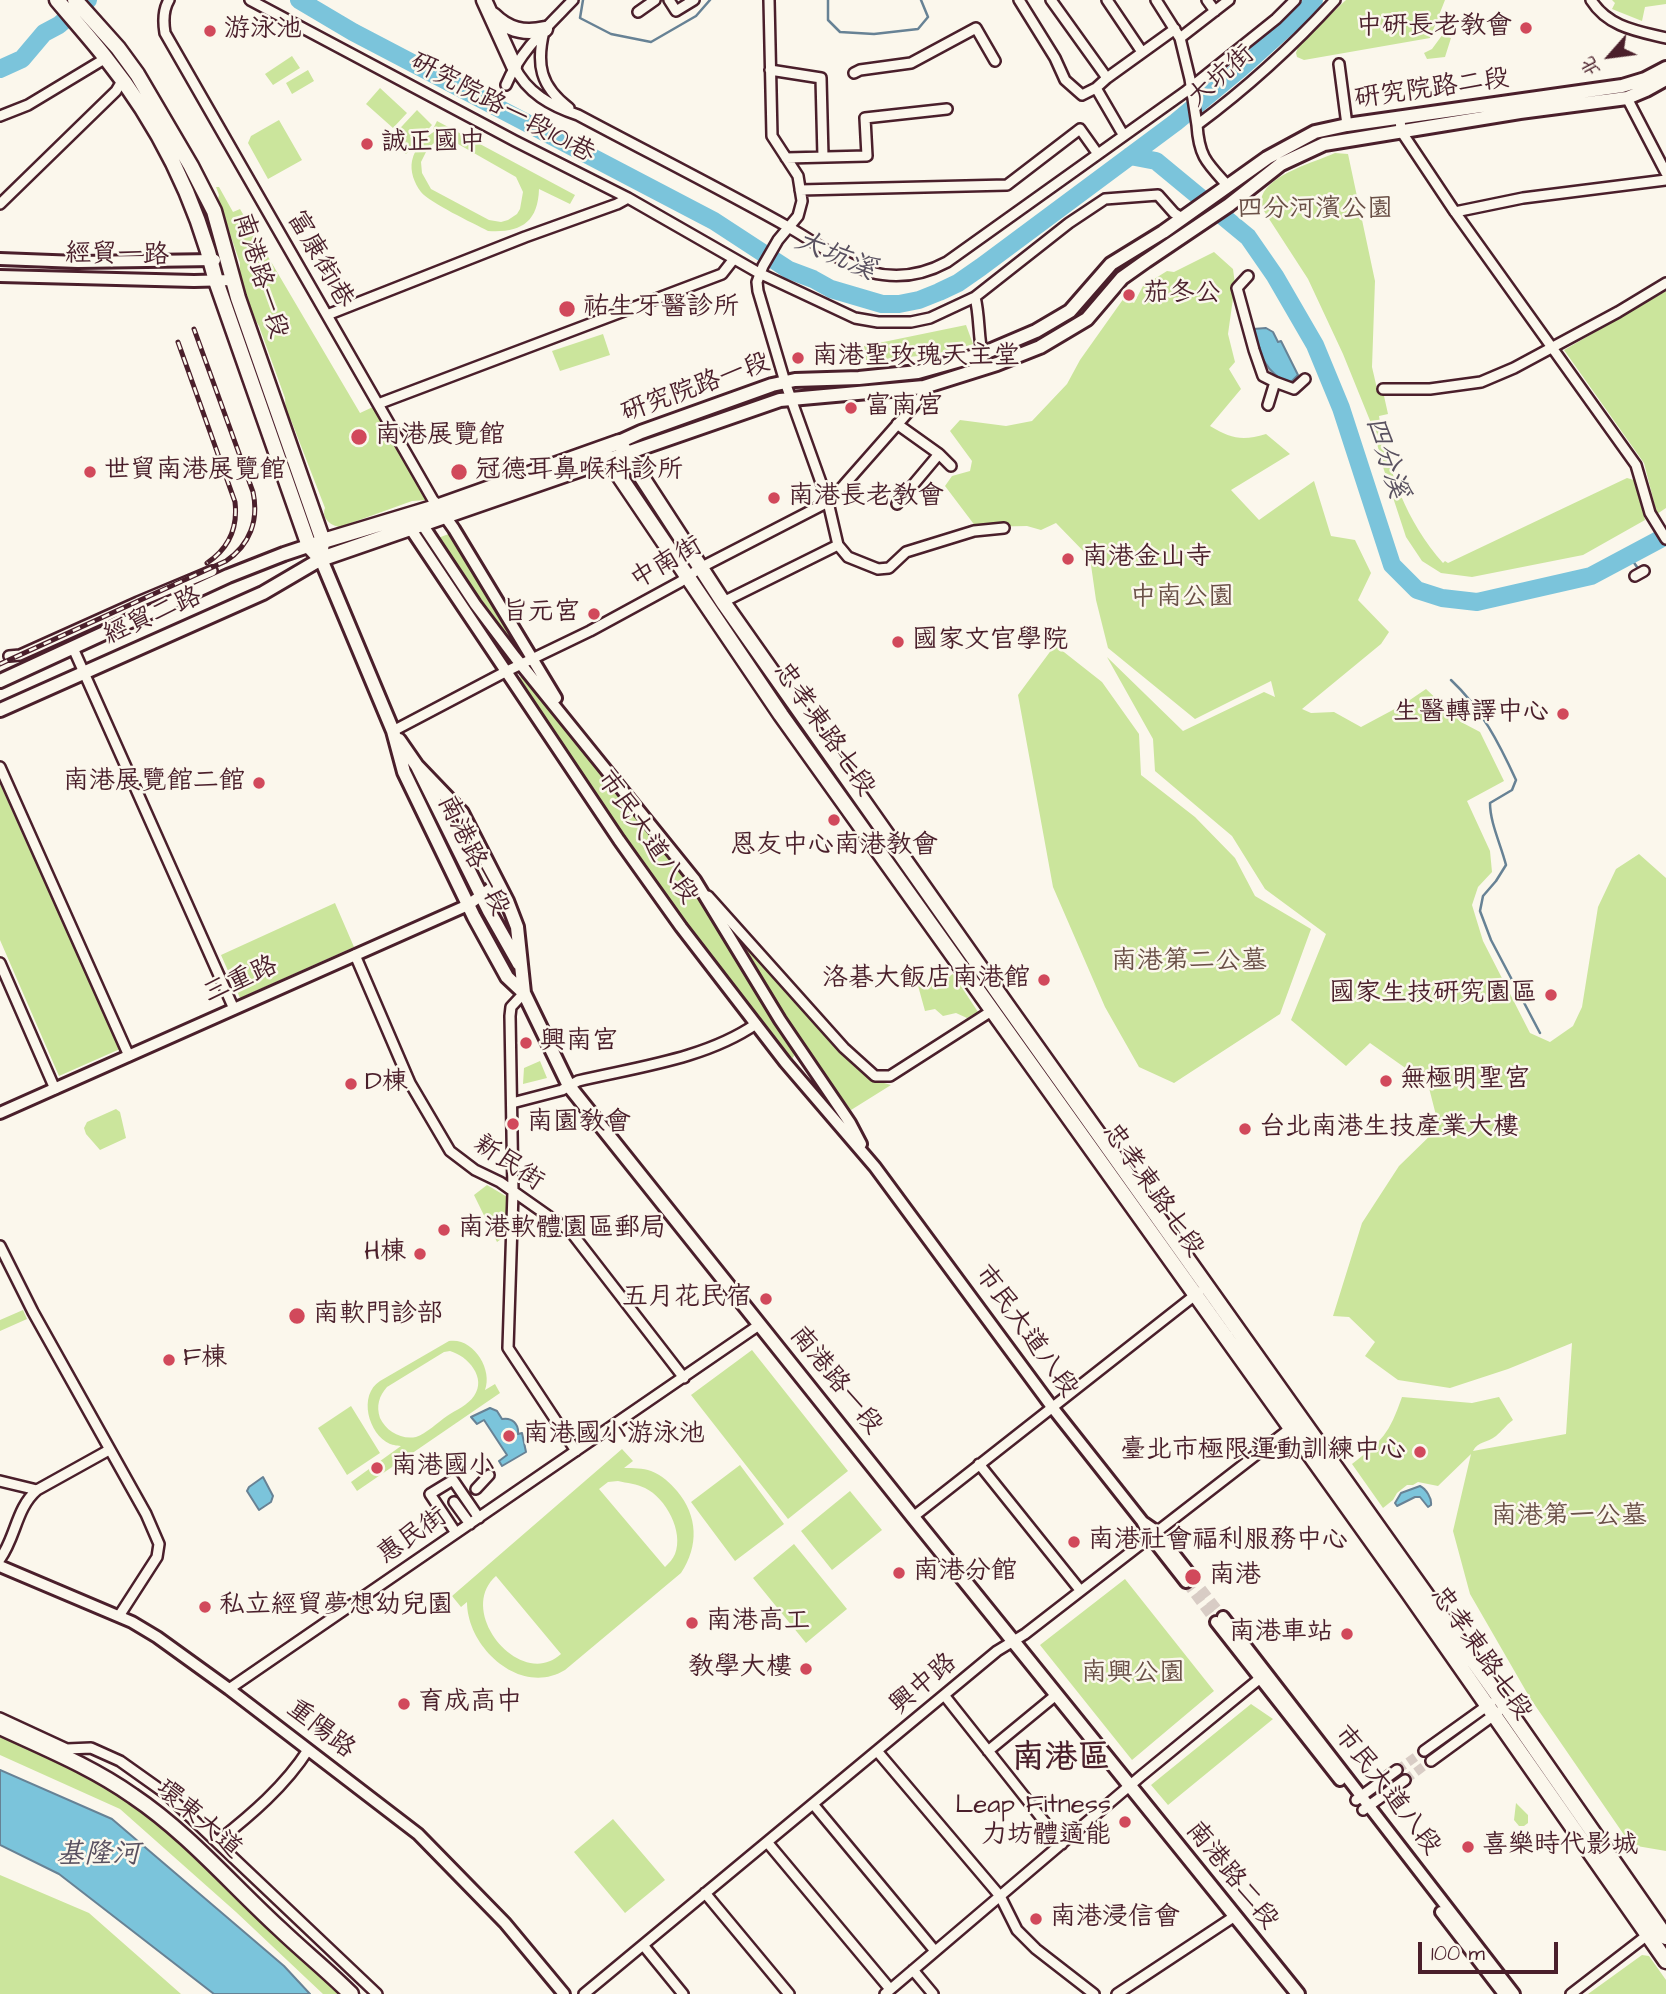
<!DOCTYPE html>
<html>
<head>
<meta charset="utf-8">
<style>
  body { margin:0 }
  #map { position:relative; width:1666px; height:1994px; overflow:hidden; background:#fbf7ec; font-family:"Architects Daughter","LXGW WenKai TC",sans-serif }
  canvas { display:block }
  .north { position:absolute; left:1575px; top:21px; width:70px; height:70px; -webkit-text-stroke:5px #fbf7ec; paint-order:stroke; rotate:242deg; font-size:19px; font-weight:700; line-height:28px; text-align:center; color:#4a1f2b }
  .north::after { content:''; display:block; margin:auto; width:24px; height:32px; background:#4a1f2b; clip-path:polygon(50% 0,100% 100%,50% 72%,0 100%) }
  .scale { position:absolute; left:1418px; top:1942px; width:140px; height:32px; box-sizing:border-box; border:4px solid #4a1f2b; border-top:0; padding-left:9px; font-size:21px; line-height:24px; white-space:nowrap; color:#4a1f2b; -webkit-text-stroke:5px #fbf7ec; paint-order:stroke }
</style>
</head>
<body>
<div id="map">
<canvas width="1666" height="1994"></canvas>
<div class="north">北</div>
<div class="scale">100 m</div>
</div>
<script>
const c = document.querySelector('canvas').getContext('2d');
c.lineJoin = 'round';
function paint(path, color) { c.fillStyle = color; c.fill(path, 'evenodd'); }
function stroke(path, color, width, dash) { c.strokeStyle = color; c.lineWidth = width; c.lineCap = dash ? 'butt' : 'round'; c.setLineDash(dash || []); c.stroke(path); }
function label(font, color, halo, rows, align = 'center') {
  c.font = font + ' "Architects Daughter","LXGW WenKai TC",sans-serif'; c.lineWidth = 5; c.setLineDash([]); c.textBaseline = 'middle'; c.strokeStyle = halo; c.fillStyle = color; for (const [text, x, y, turn = 0] of rows) {
    c.save(); c.translate(x, y); c.rotate((+turn || 0) * Math.PI / 180); c.textAlign = isNaN(turn) ? turn : align; if (halo) c.strokeText(text, 0, 0); c.fillText(text, 0, 0); c.restore();
  }
}
paint(new Path2D(`
  M1346,0H1445L1430,38L1304,60L1297,57L1296,53L1299,44Z
  M1612,0H1666V4L1645,7L1642,21L1612,9L1615,3Z
  M1443,34L1451,38L1445,57L1427,59L1424,53L1432,49Z
  M292,56L300,68L273,85L265,74Z
  M308,70L314,81L292,94L286,83Z
  M380,88L407,113L393,128L366,104Z
  M417,110L432,125L406,154L390,139Z
  M279,120L302,160L268,179L248,143L251,136Z
  M437,121L575,195L570,204L539,189C538,223 520,233 488,231C473,223 430,203 421,192C414,183 410,171 412,161C415,147 424,138 435,131L433,129ZM439,139L451,140L516,177L523,192L520,209L517,214L508,220L501,222L489,220L431,189L422,173L421,162L428,148Z
  M1335,153L1348,154L1375,281L1372,367L1378,393L1384,396L1388,414L1379,416C1387,469 1407,523 1443,563L1445,561L1448,563L1627,478L1634,480L1645,520L1583,555L1472,577L1441,573L1422,561L1406,537L1383,467L1373,428L1343,354L1308,279L1262,208C1262,206 1261,198 1262,196C1270,174 1315,162 1335,153Z
  M216,187H219L233,212L240,209L360,413L375,406L427,498L426,500L412,501L340,527C331,526 321,518 325,508L291,420L287,417L286,413L285,398L259,326L251,313L240,276V263L218,199L219,195Z
  M1214,252L1233,269L1235,284L1228,334L1235,362L1229,369L1241,389L1210,426C1231,439 1243,441 1266,434L1290,454L1231,490L1259,520L1314,481L1331,536L1355,540L1371,573L1358,600L1389,632L1381,644L1302,709L1311,713L1334,712L1361,727L1404,704L1426,689L1461,722L1480,732L1504,781L1467,801L1490,851L1492,872L1478,887L1472,905L1483,941L1530,1033L1550,1042L1573,1026L1582,1007L1598,907L1616,869L1639,854L1666,878V1851L1631,1845L1530,1698L1470,1594L1453,1531L1471,1454L1438,1486L1418,1482L1413,1485H1407L1397,1493L1393,1500L1383,1508L1352,1464C1383,1440 1389,1434 1402,1397L1472,1403L1499,1397L1513,1420C1505,1426 1502,1431 1496,1436C1487,1443 1478,1441 1473,1451L1566,1434L1572,1343L1508,1369L1450,1388L1398,1380L1365,1356L1375,1342L1349,1317L1333,1316L1362,1223L1399,1166L1439,1127L1428,1084L1370,1043L1346,1066L1291,1020L1326,934L1265,889L1232,836L1155,771L1153,739L1107,657L1183,731L1264,692L1275,697L1271,681L1195,719L1108,648L1096,600L1090,558L1056,523L1041,530L1027,526L976,527L945,486L952,476L970,471L972,461L950,431L960,420L1006,426L1032,421L1067,384L1080,360L1124,298L1134,303L1143,286L1167,271L1174,272Z
  M1666,291V508L1657,514L1644,463L1564,350Z
  M966,325L973,344C939,356 902,358 866,360L864,346Z
  M603,334L610,355L560,371L552,351Z
  M454,532L521,645L515,648L479,601L438,538Z
  M1055,645L1102,682L1139,734L1141,775L1195,817L1235,858L1255,896L1311,929L1280,1014L1174,1083L1139,1067L1105,1007L1053,887L1018,695Z
  M520,677H525L676,866L693,890L793,1052L794,1056L792,1059H789L675,909L616,828L518,680Z
  M0,784L120,1049L59,1076L0,940Z
  M453,822L462,832L483,869L476,872Z
  M335,903L354,947L240,998L221,955Z
  M739,935L855,1067L870,1079L891,1085L851,1110L799,1040L735,937Z
  M953,974L978,1012L967,1018L956,1013L943,1016L935,1009L925,1011L917,982L935,983Z
  M540,1061L547,1078L523,1084L524,1068Z
  M116,1109L120,1112L126,1138L100,1150L86,1134L84,1128L87,1122Z
  M487,1185L509,1198L507,1235L497,1242L474,1195Z
  M23,1310L27,1319L0,1331V1320Z
  M449,1341C473,1337 493,1369 485,1390L495,1384L500,1393L357,1491L351,1482L401,1446C400,1446 392,1445 390,1444C368,1434 358,1395 380,1381ZM450,1351C468,1356 487,1378 474,1396C468,1405 456,1410 447,1416C438,1422 426,1434 416,1437C401,1440 386,1431 380,1418C376,1406 379,1396 387,1387L444,1352Z
  M752,1350L848,1471L788,1519L691,1395Z
  M351,1406L380,1453L347,1475L318,1428Z
  M622,1449L633,1461L624,1468C633,1468 643,1468 651,1471C662,1475 670,1483 677,1491C698,1516 699,1546 681,1573L565,1670C521,1697 467,1648 467,1602L461,1607L452,1596ZM618,1481C627,1483 637,1484 645,1488C666,1498 684,1532 675,1554C673,1559 669,1563 665,1567L599,1489L608,1482ZM496,1576L561,1654C521,1691 455,1612 496,1576Z
  M740,1465L784,1524L735,1561L691,1502Z
  M850,1491L882,1530L832,1570L801,1531Z
  M794,1544L847,1609L806,1643L753,1578Z
  M1125,1579L1214,1691L1132,1760L1040,1645Z
  M1251,1704L1273,1719L1168,1805L1151,1785Z
  M0,1730L81,1772L142,1807L207,1863L347,1994H323L236,1912L120,1809L0,1755Z
  M1516,1803L1528,1815V1823L1524,1826H1519L1514,1820Z
  M613,1819L665,1880L625,1913L574,1852Z
  M0,1875L89,1913L181,1994H0Z
  M1642,1955L1649,1956L1666,1980V1994H1588Z`), '#cbe59c');
const water = new Path2D(`
  M1266,328L1273,332L1278,342L1281,341L1298,375L1290,383C1266,375 1258,352 1253,329Z
  M490,1408L497,1411L502,1419C512,1417 519,1424 518,1434L522,1433L526,1452L502,1466L499,1461L507,1455L484,1420L477,1424L471,1417Z
  M263,1477L273,1496L271,1502L259,1510L247,1491L249,1487Z
  M1420,1486C1426,1489 1432,1498 1431,1505L1428,1507L1420,1497H1415L1397,1506L1395,1503L1401,1493Z
  M0,1770L112,1819L284,1966L310,1994H214L59,1874L0,1845Z`);
paint(water, '#7bc4db');
stroke(water, '#678295', 2);
stroke(new Path2D(`
  M583,0L580,18L611,34L651,42L696,16L710,0
  M828,0V20L840,32L874,34L918,29L928,17L921,0
  M1630,557L1637,567
  M1451,680C1481,708 1499,743 1516,780L1512,790L1490,803C1490,823 1501,845 1506,865L1496,881L1483,896L1480,911L1491,940L1540,1033`), '#678295', 2.5);
stroke(new Path2D(`
  M299,0L353,32L714,221L789,270L813,279L831,289L882,304H899L919,300L939,292L958,283L981,267L1176,122L1241,68L1306,10L1314,0
  M0,69L22,59L44,33L59,25L88,0
  M1130,156L1156,161L1248,237L1275,276L1315,345L1341,408L1392,565L1417,590L1442,598L1477,602L1591,576L1666,536`), '#7bc4db', 18);
stroke(new Path2D(`
  M1397,1770L1424,1751
  M1405,1780L1431,1761`), '#d8ccc5', 9, [9, 4.5]);
stroke(new Path2D(`
  M1192,1577L1223,1617
  M1186,1582L1216,1622`), '#d8ccc5', 10, [10, 5]);
const minor = new Path2D(`
  M169,0C163,10 163,21 165,33L433,500L439,506
  M250,0L515,141L628,198L759,273L855,318L878,322H911L930,318L975,297L1069,223L1105,199L1158,195L1174,213L1182,218
  M669,0L676,11L694,0
  M769,0L772,136L798,176L802,201L798,216L778,240L763,266L757,282L758,291L785,382L828,502L838,545L848,557L878,569L889,568L906,552L974,531L1004,528
  M1019,0L1055,58L1065,80L1082,95L1096,88L1107,78L1175,29
  M1051,0L1107,78
  M1107,0L1142,52
  M1156,0L1180,38L1190,79L1197,125
  M1207,0L1215,11
  M1591,0C1608,27 1637,31 1666,38
  M638,12L655,0
  M544,31C536,64 540,86 569,108
  M1180,38L1229,0
  M1339,64L1347,125
  M514,66C527,93 551,106 578,115C649,153 721,189 790,228C815,242 843,264 870,272C896,279 923,275 947,262L1185,92L1276,19L1295,0
  M770,70L821,78L823,157
  M854,73L860,70L911,63L976,28L995,61
  M506,85C520,51 548,26 573,0
  M1096,88L1121,131
  M1627,98L1666,173
  M0,116L28,105L106,58
  M1400,118L1401,131L1455,212L1636,465L1650,513L1666,539
  M786,158L867,156L865,118L947,109
  M1228,186C1207,163 1199,157 1197,125C1247,88 1293,46 1335,0
  M800,190L1007,185L1080,129L1095,150
  M0,204L116,91L122,81
  M1455,212L1523,198L1666,180
  M1248,276L1237,288L1254,350L1263,376L1275,382
  M975,297C980,317 978,338 983,357
  M327,315L525,237L617,204L628,198
  M1383,389H1430L1481,382L1514,368L1618,312L1666,283
  M378,404L722,274L733,260
  M1268,405L1275,382L1294,389L1305,379
  M897,424L939,454
  M897,504L939,454L951,466
  M1635,576L1644,571
  M723,602L838,545
  M73,648L234,1009
  M9,656L20,655L138,602L212,571
  M393,731L507,671L590,631L680,582L700,568L828,502L844,485L911,409L921,397L924,387
  M0,767L129,1056
  M708,896L844,1048L875,1076H890L993,1010
  M355,955L410,1083L450,1151L475,1170L500,1182L571,1232L684,1378
  M0,963L55,1089
  M524,993L511,1007L510,1016L513,1192L508,1348L576,1451
  M512,1103L562,1090L578,1081C637,1067 705,1059 756,1024
  M0,1246L33,1312L146,1514L159,1544L157,1557L119,1616
  M979,1464L1080,1590
  M0,1481L37,1490
  M476,1489L489,1475
  M454,1502L470,1524
  M913,1517L1199,1292
  M456,1533L430,1494L453,1480L479,1518
  M0,1559C16,1537 16,1508 37,1490L109,1450
  M229,1689L759,1325
  M944,1695L1062,1844
  M0,1718L67,1749L91,1748L120,1761L165,1793L377,1994
  M877,1751L1000,1896L1017,1930L1036,1949L1094,1994
  M988,1751L1056,1695
  M1424,1751L1491,1703
  M1431,1761L1498,1712
  M1356,1800L1397,1770
  M813,1804L935,1951
  M1363,1810L1405,1780
  M218,1841C251,1815 285,1786 308,1750
  M767,1842L890,1989
  M705,1893L789,1994
  M643,1945L683,1994
  M913,1970L933,1994
  M584,1994L997,1651L1025,1634L1292,1427
  M885,1994L1141,1776L1264,1675
  M1117,1994L1235,1916
  M1571,1994L1650,1933`);
const tertiary = new Path2D(`
  M0,259L78,262L215,260
  M0,276L194,281L234,280
  M442,512L454,529L556,698
  M418,518L475,604L515,657L695,880L780,1020L850,1123L861,1144
  M406,522L619,840L681,927L785,1062L875,1167L1052,1407L1142,1521L1150,1536L1186,1582
  M0,1113L468,905L498,883
  M1143,1522L1156,1531L1192,1577
  M0,1566L132,1622L157,1637L229,1689L418,1834L505,1923L564,1994
  M1223,1617L1514,1994
  M1216,1622L1340,1780
  M1441,1912L1504,1994`);
const secondary = new Path2D(`
  M619,442L641,432L772,385L795,380L859,378L918,372L982,354L1036,331L1070,311L1111,264L1163,232L1267,158L1315,132L1347,125L1622,86L1645,79L1666,68
  M607,460L780,400L924,387L997,364L1040,347L1087,319L1122,278L1146,261L1229,205L1281,164L1324,144L1520,112L1627,98L1646,90L1666,79
  M0,681L228,576L284,554L323,541L321,559L393,731L404,772L474,917L507,977L524,993
  M0,710L263,593L321,559
  M399,740L417,766L489,911L519,964
  M417,766L462,813L507,901L517,927L524,993L569,1086L913,1517L1298,1994`);
const primary = new Path2D(`
  M57,0C73,19 90,38 105,57C158,123 196,199 216,281L309,546L321,559L607,460
  M75,0L118,48L137,74L191,166L214,211L238,298L323,541L439,506L619,442L723,602L1006,1004L1506,1707L1666,1937
  M601,449L781,715L1408,1592L1666,1961`);
const trunk = new Path2D(`
  M484,0L514,66
  M493,15C508,30 524,34 545,29
  M0,1727C45,1748 92,1767 133,1796C188,1833 231,1884 280,1929C303,1951 328,1971 351,1994`);
stroke(minor, '#4a1f2b', 14);
stroke(tertiary, '#4a1f2b', 16);
stroke(secondary, '#4a1f2b', 18);
stroke(primary, '#4a1f2b', 19);
stroke(trunk, '#4a1f2b', 19);
stroke(minor, '#fbf7ec', 9);
stroke(tertiary, '#fbf7ec', 10);
stroke(secondary, '#fbf7ec', 12);
stroke(primary, '#fbf7ec', 14);
stroke(trunk, '#fbf7ec', 14);
const rail = new Path2D(`
  M178,342L235,502C238,528 228,549 207,563
  M0,664L226,561C250,545 259,520 253,492L194,329`);
stroke(rail, '#4a1f2b', 5);
stroke(rail, '#fbf7ec', 2.5, [8]);
for (const [x, y, r, color] of [
  [1526,28,7,"#d1495b"],
  [210,31,7,"#d1495b"],
  [367,144,7,"#d1495b"],
  [1129,295,7,"#d1495b"],
  [567,309,9,"#d1495b"],
  [798,358,7,"#d1495b"],
  [851,408,7,"#d1495b"],
  [359,437,9,"#d1495b"],
  [90,472,7,"#d1495b"],
  [459,472,9,"#d1495b"],
  [774,498,7,"#d1495b"],
  [1068,559,7,"#d1495b"],
  [594,614,7,"#d1495b"],
  [898,642,7,"#d1495b"],
  [1563,714,7,"#d1495b"],
  [259,783,7,"#d1495b"],
  [834,820,7,"#d1495b"],
  [1044,980,7,"#d1495b"],
  [1551,995,7,"#d1495b"],
  [526,1043,7,"#d1495b"],
  [1386,1081,7,"#d1495b"],
  [351,1084,7,"#d1495b"],
  [513,1124,7,"#d1495b"],
  [1245,1129,7,"#d1495b"],
  [444,1230,7,"#d1495b"],
  [420,1254,7,"#d1495b"],
  [766,1299,7,"#d1495b"],
  [297,1316,9,"#d1495b"],
  [169,1360,7,"#d1495b"],
  [509,1436,7,"#d1495b"],
  [1420,1452,7,"#d1495b"],
  [377,1468,7,"#d1495b"],
  [1074,1542,7,"#d1495b"],
  [899,1573,7,"#d1495b"],
  [1193,1577,9,"#d1495b"],
  [205,1607,7,"#d1495b"],
  [692,1623,7,"#d1495b"],
  [1347,1634,7,"#d1495b"],
  [806,1669,7,"#d1495b"],
  [404,1704,7,"#d1495b"],
  [1125,1822,7,"#d1495b"],
  [1468,1847,7,"#d1495b"],
  [1036,1919,7,"#d1495b"]
]) { const dot = new Path2D(); dot.arc(x, y, r, 0, 2 * Math.PI); c.fillStyle = color; c.fill(dot); stroke(dot, '#fbf7ec', 2.5); }
label('26px', '#4a1f2b', '#fbf7ec', [
  ["中研長老教會",1512,28,"right"],
  ["游泳池",224,31],
  ["誠正國中",381,144],
  ["茄冬公",1143,295],
  ["祐生牙醫診所",583,309],
  ["南港聖玫瑰天主堂",812,358],
  ["富南宮",865,408],
  ["南港展覽館",375,437],
  ["世貿南港展覽館",104,472],
  ["冠德耳鼻喉科診所",475,472],
  ["南港長老教會",788,498],
  ["南港金山寺",1082,559],
  ["旨元宮",580,614,"right"],
  ["國家文官學院",912,642],
  ["生醫轉譯中心",1549,714,"right"],
  ["南港展覽館二館",245,783,"right"],
  ["恩友中心南港教會",834,847,"center"],
  ["洛碁大飯店南港館",1030,980,"right"],
  ["國家生技研究園區",1537,995,"right"],
  ["興南宮",540,1043],
  ["無極明聖宮",1400,1081],
  ["D棟",365,1084],
  ["南園教會",527,1124],
  ["台北南港生技產業大樓",1259,1129],
  ["南港軟體園區郵局",458,1230],
  ["H棟",406,1254,"right"],
  ["五月花民宿",752,1299,"right"],
  ["南軟門診部",313,1316],
  ["F棟",183,1360],
  ["南港國小游泳池",523,1436],
  ["臺北市極限運動訓練中心",1406,1452,"right"],
  ["南港國小",391,1468],
  ["南港社會福利服務中心",1088,1542],
  ["南港分館",913,1573],
  ["南港",1209,1577],
  ["私立經貿夢想幼兒園",219,1607],
  ["南港高工",706,1623],
  ["南港車站",1333,1634,"right"],
  ["教學大樓",792,1669,"right"],
  ["育成高中",418,1704],
  ["Leap Fitness",1111,1807,"right"],
  ["力坊體適能",1111,1837,"right"],
  ["喜樂時代影城",1482,1847],
  ["南港浸信會",1050,1919]
], 'left');
label('26px', '#4a1f2b', '#fbf7ec', [
  ["大坑街",1222,77,-41],
  ["研究院路二段",1432,90,-8],
  ["研究院路一段101巷",502,109,28],
  ["經貿一路",117,256,1],
  ["富康街1巷",319,260,60],
  ["南港路一段",259,276,73],
  ["研究院路一段",696,389,-20],
  ["中南街",667,564,-30],
  ["經貿二路",153,617,-24],
  ["忠孝東路七段",823,730,55],
  ["市民大道八段",646,838,55],
  ["南港路一段",472,856,64],
  ["三重路",241,981,-24],
  ["新民街",508,1164,34],
  ["忠孝東路七段",1152,1191,55],
  ["市民大道八段",1025,1332,54],
  ["南港路一段",835,1381,51],
  ["惠民街",413,1537,-35],
  ["忠孝東路七段",1480,1654,55],
  ["興中路",924,1685,-40],
  ["重陽路",320,1730,38],
  ["市民大道八段",1386,1791,52],
  ["環東大道",198,1820,41],
  ["南港路二段",1231,1876,51]
]);
label('26px', '#6a5047', '#fbf7ec', [
  ["四分河濱公園",1315,211],
  ["中南公園",1182,599],
  ["南港第二公墓",1189,963],
  ["南港第一公墓",1569,1518],
  ["南興公園",1133,1675]
]);
label('italic 28px', '#595160', '#fbf7ec', [
  ["大坑溪",835,257,23],
  ["四分溪",1385,458,72],
  ["基隆河",98,1856]
]);
label('bold 33px', '#4a1f2b', '#fbf7ec', [
  ["南港區",1061,1760]
]);
</script>
</body>
</html>
